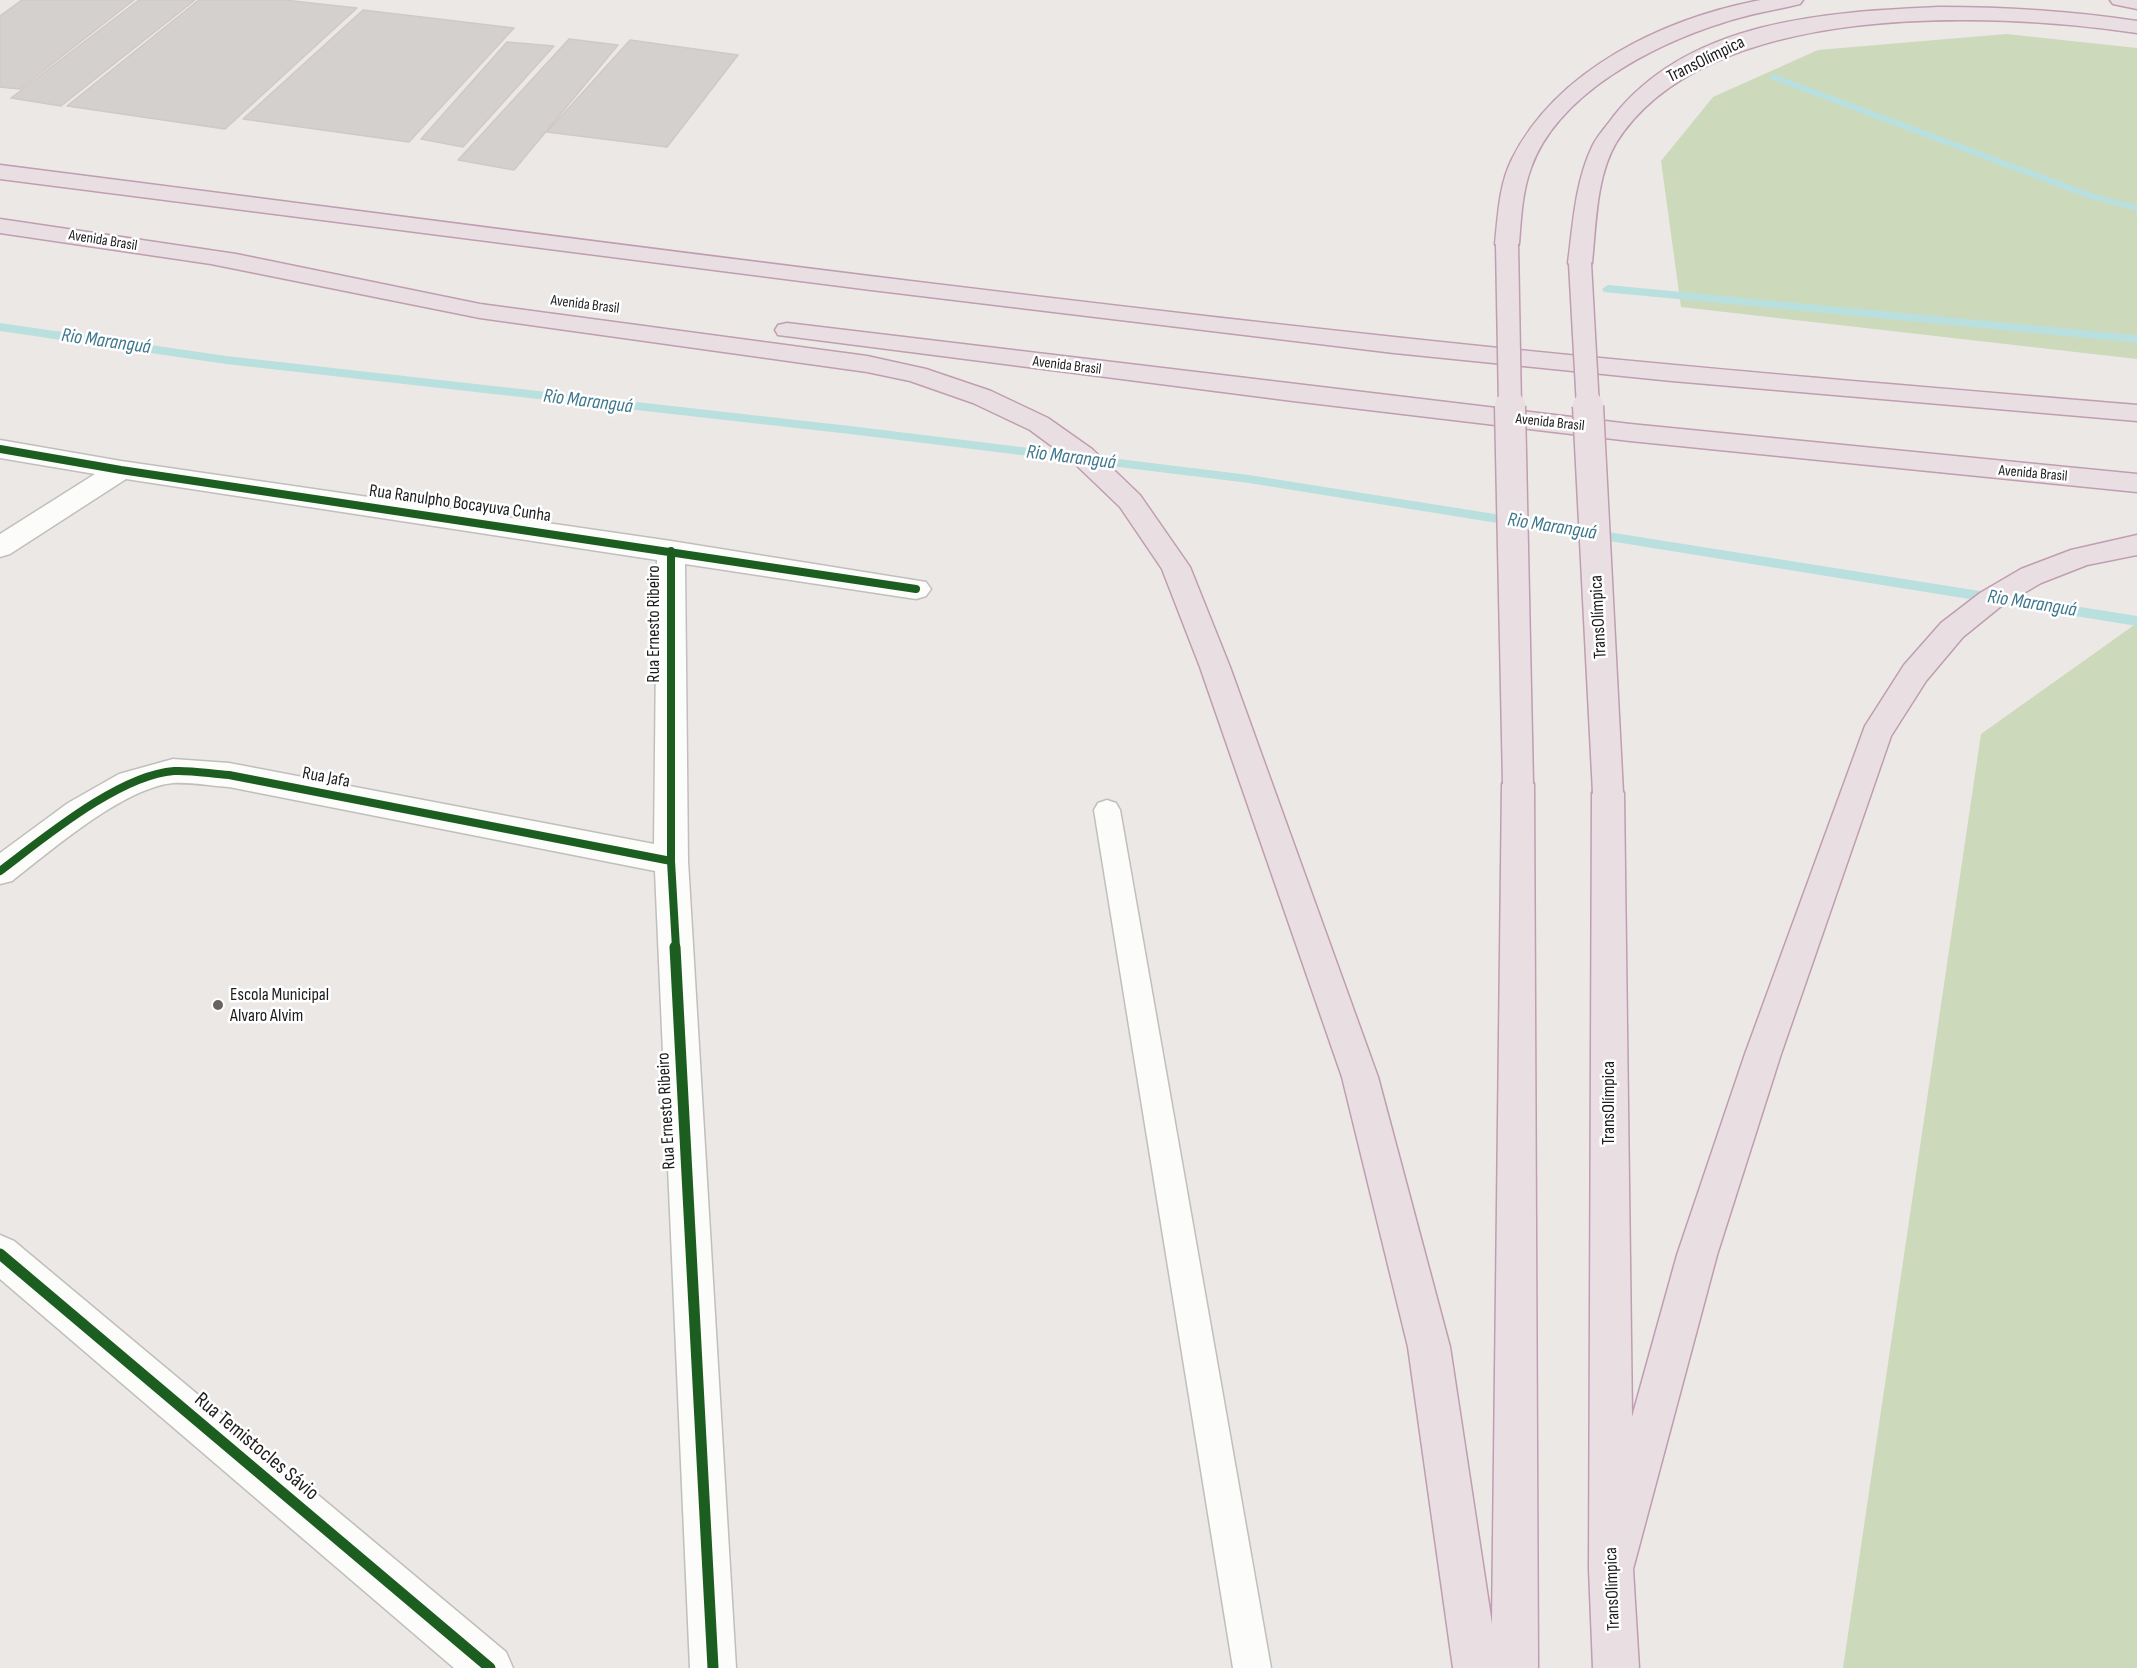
<!DOCTYPE html>
<html>
<head>
<meta charset="utf-8">
<style>
  body { margin:0 }
  canvas { display:block; background:#ebe8e6 }
</style>
</head>
<body>
<canvas width="2137" height="1668"></canvas>
<script>
const c = document.querySelector('canvas').getContext('2d');
c.lineJoin = 'round';
function paint(path, color) { c.fillStyle = color; c.fill(path, 'evenodd'); }
function stroke(path, color, width, dash) { c.strokeStyle = color; c.lineWidth = width; c.lineCap = dash ? 'butt' : 'round'; c.setLineDash(dash || []); c.stroke(path); }
function label(font, color, halo, rows, align = 'center') {
  c.font = font + ' "Sofia Sans Condensed",sans-serif'; c.lineWidth = 5; c.setLineDash([]); c.textBaseline = 'middle'; c.strokeStyle = halo; c.fillStyle = color; for (const [text, x, y, turn = 0] of rows) {
    c.save(); c.translate(x, y); c.rotate((+turn || 0) * Math.PI / 180); c.textAlign = isNaN(turn) ? turn : align; if (halo) c.strokeText(text, 0, 0); c.fillText(text, 0, 0); c.restore();
  }
}
paint(new Path2D(`
  M2006,34L2137,48V359L1681,307L1661,161L1713,97L1818,50Z
  M2137,623V1668H1843L1981,734Z`), '#cdd9bb');
paint(new Path2D(`
  M1774,74L2095,194L2137,205V211L2087,198L1770,79V75Z
  M1608,285L2137,335V343L1604,292L1602,289Z
  M0,323L226,356L850,426L1249,475L2137,616V626L1249,483L850,434L226,364L0,331Z`), '#b9e0de');
const building = new Path2D(`
  M22,0H134L20,89L0,87V16Z
  M139,0H195L61,106L11,98Z
  M199,0H284L357,8L225,129L67,106Z
  M363,10L514,28L409,142L243,119Z
  M569,39L618,45L514,170L458,160Z
  M630,40L738,55L667,147L547,132Z
  M507,42L554,46L463,147L421,139Z`);
paint(building, '#d4d0ce');
stroke(building, '#cfc9c7', 1.5);
const lane = new Path2D(`
  M1107,800L1116,803L1120,810L1271,1668H1233L1094,810L1098,803Z`);
const street = new Path2D(`
  M0,440L121,461L671,541L926,582L931,589L926,596L916,599L685,564L688,861L736,1668H690L655,871L229,787C211,786 191,782 173,783C123,788 52,850 12,881L0,884V853L68,803L119,774L173,759L229,763L654,844L657,560L126,479L10,554L0,557V534L95,474L0,458Z
  M0,1235L14,1241L506,1652L513,1668H454L0,1279Z`);
const highway = new Path2D(`
  M1761,0H1803L1800,4C1775,10 1749,14 1725,22C1654,44 1558,93 1531,168C1522,192 1521,219 1519,244L1515,249L1507,251L1499,249L1495,244C1498,216 1499,185 1512,159C1557,69 1665,18 1761,0Z
  M2110,0H2137V9L2113,4Z
  M1939,7C2006,7 2071,11 2137,21V33C1988,11 1705,0 1616,143C1596,177 1596,225 1592,263L1588,268L1580,270L1572,268L1568,263C1573,225 1575,183 1592,147C1597,136 1606,127 1613,117C1689,20 1826,12 1939,7Z
  M0,165C465,224 929,287 1394,337C1641,364 1889,384 2137,405V421L1672,381L1394,353L871,290L0,179Z
  M0,219L236,254L480,304L867,356L926,369L991,391L1048,418L1092,449L1140,495L1190,567L1230,667L1378,1077L1450,1347L1492,1624L1502,784L1507,775L1518,772L1529,775L1534,784L1538,1668H1453L1408,1347L1342,1077L1200,667L1162,569L1120,507L1072,461L1030,430L973,403L910,381L867,372L480,318L211,264L0,233Z
  M787,323L1630,424L2137,474V492L1630,441L1293,401L778,335L775,330L778,325Z
  M2137,535V555L2087,565L2041,583L2000,607L1963,637L1926,681L1891,736L1781,1054L1717,1255L1633,1569L1639,1668H1593L1589,1569L1592,793L1597,784L1608,781L1619,784L1624,793L1632,1417L1677,1255L1745,1054L1865,726L1904,665L1941,623L1980,593L2021,569L2071,550Z`);
stroke(lane, '#c1bfbe', 3);
stroke(street, '#c1bfbe', 3);
stroke(highway, '#c09db0', 3);
paint(lane, '#fcfcfb');
paint(street, '#fcfcfb');
paint(highway, '#e9dfe3');
const highwayBridgeFar1 = new Path2D(`
  M1507,244L1510,407
  M1580,263L1588,407`);
const highwayBridge = new Path2D(`
  M1510,406L1518,784
  M1588,406L1608,793`);
stroke(highwayBridgeFar1, '#c09db0', 25, []);
stroke(highwayBridge, '#c09db0', 33, []);
stroke(highwayBridgeFar1, '#e9dfe3', 22);
stroke(highwayBridge, '#e9dfe3', 30);
stroke(new Path2D(`
  M0,449L121,470L916,589
  M671,551V861L676,948
  M0,871C44,838 119,775 174,771C192,770 211,774 229,775L671,861`), '#1b5e20', 8);
stroke(new Path2D(`
  M675,947L713,1668
  M0,1254L490,1668`), '#1b5e20', 11);
for (const [x, y, r, color] of [
  [218,1005,6,"#656463"]
]) { const dot = new Path2D(); dot.arc(x, y, r, 0, 2 * Math.PI); c.fillStyle = color; c.fill(dot); stroke(dot, '#fff', 2); }
label('15px', '#1d1d1d', '#fff', [
  ["Avenida Brasil",103,241,9],
  ["Avenida Brasil",585,305,7],
  ["Avenida Brasil",1067,366,7],
  ["Avenida Brasil",1550,423,6],
  ["Avenida Brasil",2033,474,5]
]);
label('18px', '#1d1d1d', '#fff', [
  ["TransOlímpica",1706,60,-26],
  ["Rua Ranulpho Bocayuva Cunha",460,504,8],
  ["TransOlímpica",1599,617,-93],
  ["Rua Ernesto Ribeiro",654,624,-90],
  ["Rua Jafa",326,778,11],
  ["TransOlímpica",1609,1103,-90],
  ["Rua Ernesto Ribeiro",667,1111,-93],
  ["TransOlímpica",1613,1589,-92]
]);
label('18px', '#1d1d1d', '#fff', [
  ["Escola Municipal",230,995],
  ["Alvaro Alvim",230,1016]
], 'left');
label('italic 20px', '#3f788d', '#fff', [
  ["Rio Maranguá",106,342,8],
  ["Rio Maranguá",588,402,7],
  ["Rio Maranguá",1071,458,7],
  ["Rio Maranguá",1552,527,9],
  ["Rio Maranguá",2032,604,9]
]);
label('21px', '#1d1d1d', '#fff', [
  ["Rua Temistocles Sávio",256,1447,40]
]);
</script>
</body>
</html>
